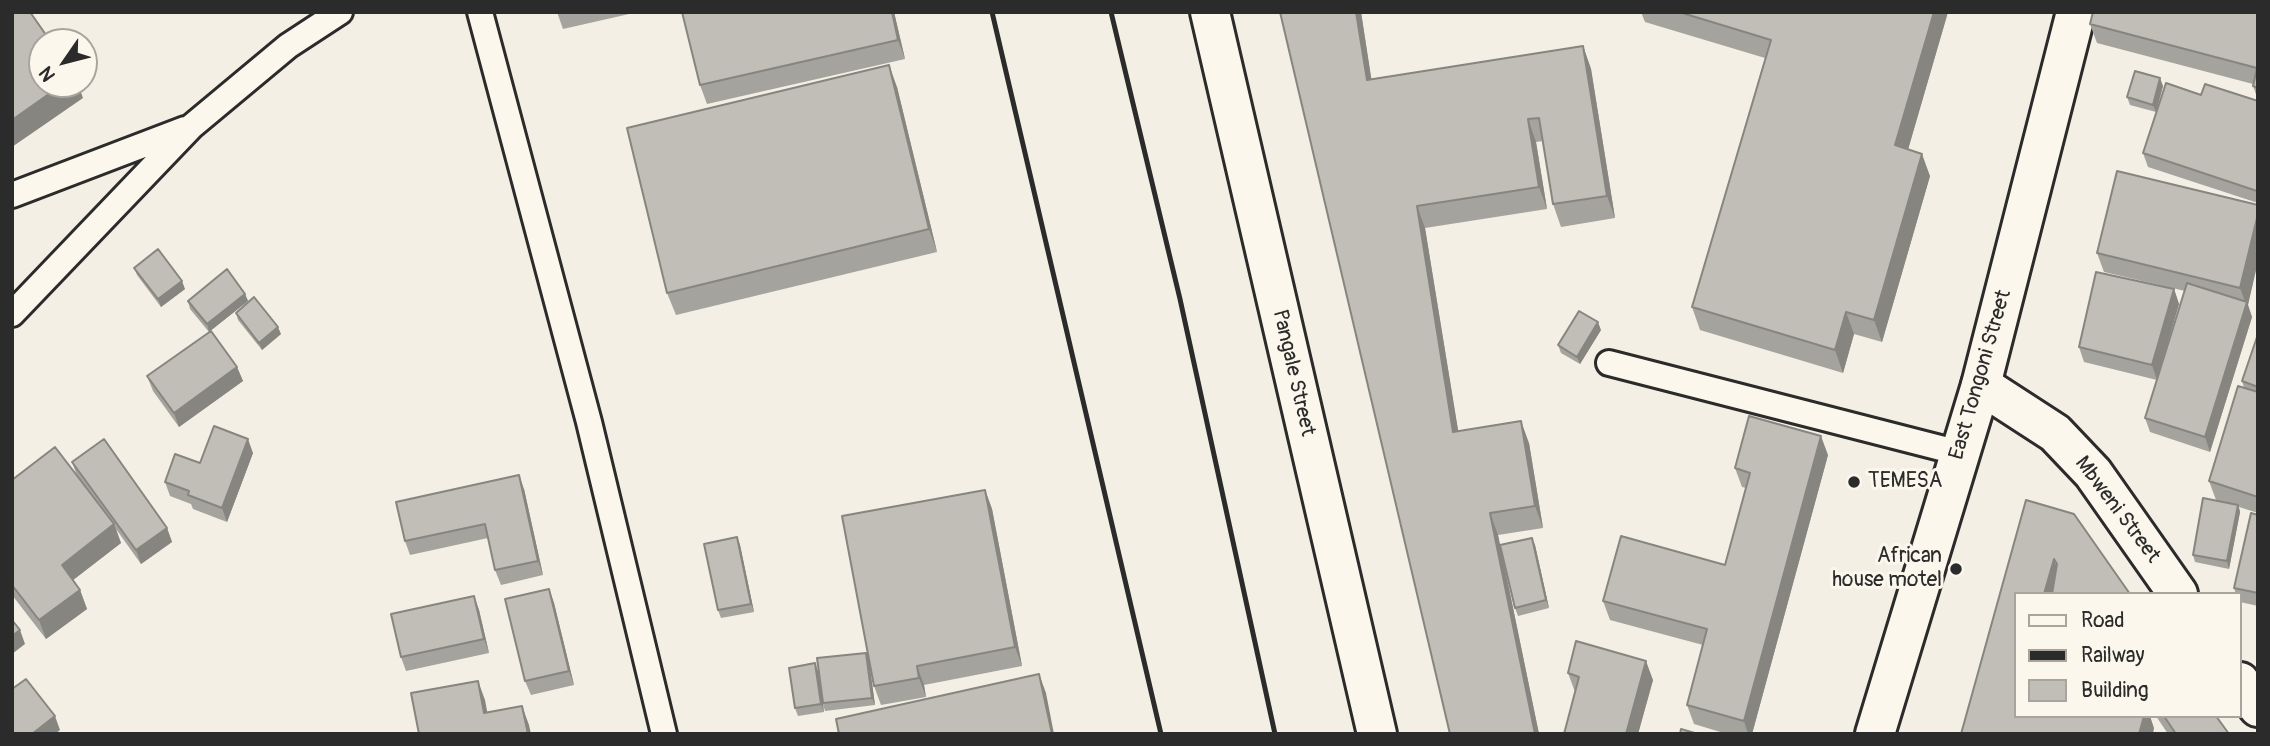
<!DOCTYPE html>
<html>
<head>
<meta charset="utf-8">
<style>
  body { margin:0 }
  #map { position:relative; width:2270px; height:746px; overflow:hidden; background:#f3efe4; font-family:Pangolin,sans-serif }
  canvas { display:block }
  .frame { position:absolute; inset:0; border:14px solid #2b2b2b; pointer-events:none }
  .legend { position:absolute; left:2014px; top:592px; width:228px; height:126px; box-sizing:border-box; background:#fbf7ec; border:2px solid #a8a59f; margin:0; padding:9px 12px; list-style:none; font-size:21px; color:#2b2b2b }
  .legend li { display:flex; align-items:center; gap:14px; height:35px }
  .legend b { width:35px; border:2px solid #a8a59f }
  .north { position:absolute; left:28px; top:28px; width:70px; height:70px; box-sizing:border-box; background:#fbf7ec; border:2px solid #a8a59f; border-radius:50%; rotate:235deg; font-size:19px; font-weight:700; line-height:28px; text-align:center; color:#2b2b2b }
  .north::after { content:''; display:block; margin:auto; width:24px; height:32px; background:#2b2b2b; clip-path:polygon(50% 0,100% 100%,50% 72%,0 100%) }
</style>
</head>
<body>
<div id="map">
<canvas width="2270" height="746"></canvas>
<div class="frame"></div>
<ul class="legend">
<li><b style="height:9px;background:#fbf7ec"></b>Road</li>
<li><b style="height:9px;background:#2b2b2b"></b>Railway</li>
<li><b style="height:19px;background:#c0beb6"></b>Building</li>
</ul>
<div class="north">N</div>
</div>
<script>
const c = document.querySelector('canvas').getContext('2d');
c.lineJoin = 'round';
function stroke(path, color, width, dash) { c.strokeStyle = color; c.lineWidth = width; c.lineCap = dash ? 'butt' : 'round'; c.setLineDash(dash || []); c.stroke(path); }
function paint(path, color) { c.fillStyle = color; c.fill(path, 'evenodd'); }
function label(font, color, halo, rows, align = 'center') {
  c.font = font + ' Pangolin,sans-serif'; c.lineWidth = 6; c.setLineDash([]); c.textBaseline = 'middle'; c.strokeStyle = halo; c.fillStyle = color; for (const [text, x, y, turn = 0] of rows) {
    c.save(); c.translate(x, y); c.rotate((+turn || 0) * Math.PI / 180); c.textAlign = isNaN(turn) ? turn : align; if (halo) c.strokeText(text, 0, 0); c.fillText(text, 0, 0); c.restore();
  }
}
const lane = new Path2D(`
  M480,12L589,422L664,734
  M12,195L185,129
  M12,314L192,126L288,46L340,12
  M1609,363L1960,453`);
const street = new Path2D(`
  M1210,12L1377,734
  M1981,385L2055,433L2093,473L2178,594
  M2240,682L2258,707`);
const secondary = new Path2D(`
  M1875,734L1981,385L2076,12`);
stroke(lane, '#2b2b2b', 30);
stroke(street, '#2b2b2b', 44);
stroke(secondary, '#2b2b2b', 44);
stroke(lane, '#fbf7ec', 24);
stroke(street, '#fbf7ec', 38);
stroke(secondary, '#fbf7ec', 38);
stroke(new Path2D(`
  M992,12L1161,734
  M1111,12L1180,299L1275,734`), '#2b2b2b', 5);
paint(new Path2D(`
  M557,12H638L563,29Z
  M682,12H894L905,59L707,104L700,85Z
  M1280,12H1361L1371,79L1583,46L1591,69L1615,218L1561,227L1553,204L1543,141L1536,142L1547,209L1425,228L1458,431L1529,443L1543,528L1498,535L1539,734H1450Z
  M1641,12H1948L1908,149L1930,176L1882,342L1854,334L1843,373L1700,330L1692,307L1765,58L1645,22Z
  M2258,12V100L2253,86V84L2097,43L2090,24Z
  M2163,86L2156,112L2130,105L2127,97Z
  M897,87L937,252L676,315L667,293Z
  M2201,95L2258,101V203L2148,167L2143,153Z
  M2258,205L2248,305L2252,317L2210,452L2150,432L2145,418L2157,380L2084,362L2079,347L2174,289L2179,304L2157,379L2185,291L2104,272L2097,253Z
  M134,268L185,289L161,307L137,275Z
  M245,294L248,301L210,331L237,367L243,381L179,427L153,391L147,376L209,332L190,309L188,301Z
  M236,313L281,334L262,350L238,320Z
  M1601,330L1580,364L1561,353L1558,345Z
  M2258,334V513L2239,507L2240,512L2229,569L2195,562L2193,555L2216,500L2209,481L2244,388L2242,381Z
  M253,453L227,522L193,509L191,504L170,496L165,482L200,463Z
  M1828,455L1752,734H1727L1694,724L1687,705L1703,645L1610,620L1603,601L1725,565L1746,488L1742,487L1735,468Z
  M72,462L167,528L172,542L141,564L116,529L121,543L73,580L80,590L87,609L46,639L12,595V480L89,492L77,476Z
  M524,489L543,575L501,585L495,570L488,538L410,555L405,541Z
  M985,490L992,509L1022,666L924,685L926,697L881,705L874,686L869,661L875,705L825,711L823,704L824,712L798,716L795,708L818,671L822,695L866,653L869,661Z
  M2258,515V606L2240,602V594H2236L2234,588Z
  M737,537L740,545L754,612L721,618L718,610Z
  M1535,545L1549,608L1518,616L1515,608Z
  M549,589L554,603L574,685L531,695L525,681Z
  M474,596L479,610L489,653L406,671L401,657Z
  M1568,673L1653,680L1638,734H1564L1575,692Z
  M2156,716H2216L2229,734H2168Z`), '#a5a39d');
paint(new Path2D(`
  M892,12H894L905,59L898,40Z
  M1356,12H1361L1375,102L1367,80Z
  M1934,12H1948L1903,167L1895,145Z
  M1583,46L1591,69L1615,218L1607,196Z
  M889,65L897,87L937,252L929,229Z
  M2160,78L2163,86L2156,112L2153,105Z
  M63,84H78L83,98L12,147V120Z
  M1528,119L1536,142L1547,209L1539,187Z
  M1922,154L1930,176L1882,342L1874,320Z
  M1417,206L1425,228L1462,454L1453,432Z
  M2258,214V262L2248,305L2252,317L2210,452L2205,437L2246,304L2240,288Z
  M182,281L185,289L161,307L158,299Z
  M2174,289L2179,304L2157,380L2152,365Z
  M245,294L248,301L209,332L207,324Z
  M1846,312L1854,334L1843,373L1835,350Z
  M1598,322L1601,330L1580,364L1577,357Z
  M278,327L281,334L262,350L259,343Z
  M237,367L243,381L179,427L174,413Z
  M1521,421L1529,443L1543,528L1535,506Z
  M1821,436L1828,455L1752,734H1748L1744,721Z
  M248,439L253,453L227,522L222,508Z
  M519,475L524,489L543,575L538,561Z
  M985,490L992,509L1022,666L1015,647Z
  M2238,505L2240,512L2229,569L2227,561Z
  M1490,513L1498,535L1539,734H1535Z
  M114,524L121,543L68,584L62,565Z
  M167,528L172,542L141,564L136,550Z
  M737,537L740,545L754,612L751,604Z
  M1532,538L1535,545L1549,608L1546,600Z
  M2054,559L2062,581L2058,594H2044Z
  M549,589L554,603L574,685L569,671Z
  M80,590L87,609L46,639L39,620Z
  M474,596L479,610L489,653L484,639Z
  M20,630L25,644L12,654V636Z
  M866,653L869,661L875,705L872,698Z
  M1646,661L1653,680L1638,734H1626Z
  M815,663L818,671L824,712L821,704Z
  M917,666L924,685L926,697L919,678Z
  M1039,674L1046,693L1054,734H1052Z
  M478,681L485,700L491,732L484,713Z
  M522,706L529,725L531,734H528Z
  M55,716L60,730L55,734H32Z
  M2144,716H2150L2154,728L2153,734H2139Z`), '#86857f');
const building = new Path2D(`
  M12,12H30L51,42H42V84H63L12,120Z
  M682,12H892L898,40L700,85Z
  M1280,12H1356L1367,80L1583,46L1607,196L1553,204L1539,118L1528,119L1539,187L1417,206L1453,432L1521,421L1535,506L1490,513L1535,734H1450Z
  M1679,12H1934L1895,145L1922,154L1874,320L1846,312L1835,350L1692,307L1771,40Z
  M2093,12H2258V88L2253,86L2257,68L2090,24Z
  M889,65L929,229L667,293L627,128Z
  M2135,71L2160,78L2153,105L2127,97Z
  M2166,83L2201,95L2205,84L2258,101L2257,191L2143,153Z
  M2117,171L2258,205V214L2240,288L2097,253Z
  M158,249L182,281L158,299L134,268Z
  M227,269L245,294L207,324L188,301Z
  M2096,272L2174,289L2152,365L2079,347Z
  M2187,283L2247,302L2205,437L2145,418Z
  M254,297L278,327L259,343L236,313Z
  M1579,311L1598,322L1577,357L1558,345Z
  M211,331L237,367L174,413L147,376Z
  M2258,334V387L2242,381Z
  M2238,386L2258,392V497L2209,481Z
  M1749,416L1821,436L1744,721L1687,705L1707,629L1603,601L1621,536L1725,565L1750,473L1735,468Z
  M214,426L248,439L222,508L188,495L189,491L165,482L175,454L200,463Z
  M104,439L167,528L136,550L72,462Z
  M55,447L114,524L62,565L80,590L39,620L12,585V480Z
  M519,475L538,561L495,570L485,524L405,541L396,502Z
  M985,490L1015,647L917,666L919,678L874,686L842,516Z
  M2203,498L2238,505L2227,561L2193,555Z
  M2026,500L2074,514L2130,594H2052L2057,564L2054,559L2044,594H2016V716H2144L2139,734H1961Z
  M2251,513L2258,515V593L2234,588Z
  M737,537L751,604L718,610L704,544Z
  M1532,538L1546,600L1515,608L1500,545Z
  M549,589L569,671L525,681L505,599Z
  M474,596L484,639L401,657L391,614Z
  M12,620L20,630L12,636Z
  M1576,641L1646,661L1626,734H1564L1579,677L1568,673Z
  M866,653L872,698L823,703L817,658Z
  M815,663L821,704L795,708L789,668Z
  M1039,674L1052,734H839L836,719Z
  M26,679L55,716L32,734H12V689Z
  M478,681L484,713L522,706L528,734H419L411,693Z
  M2164,716H2216L2229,734H2176Z
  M1681,729L1698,734H1680Z`);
paint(building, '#c0beb6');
stroke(building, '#86857f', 2);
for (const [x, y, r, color] of [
  [1854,482,7,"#2b2b2b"],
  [1956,569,7,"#2b2b2b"]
]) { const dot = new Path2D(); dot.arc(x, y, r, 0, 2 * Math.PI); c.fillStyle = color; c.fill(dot); stroke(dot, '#fbf7ec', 2.5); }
label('21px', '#2b2b2b', '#fbf7ec', [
  ["Pangale Street",1293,373,77],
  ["East Tongoni Street",1981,375,-74],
  ["Mbweni Street",2117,510,53]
]);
label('21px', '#2b2b2b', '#fbf7ec', [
  ["TEMESA",1868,482],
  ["African",1942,557,"right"],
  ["house motel",1942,581,"right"]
], 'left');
</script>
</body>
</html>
